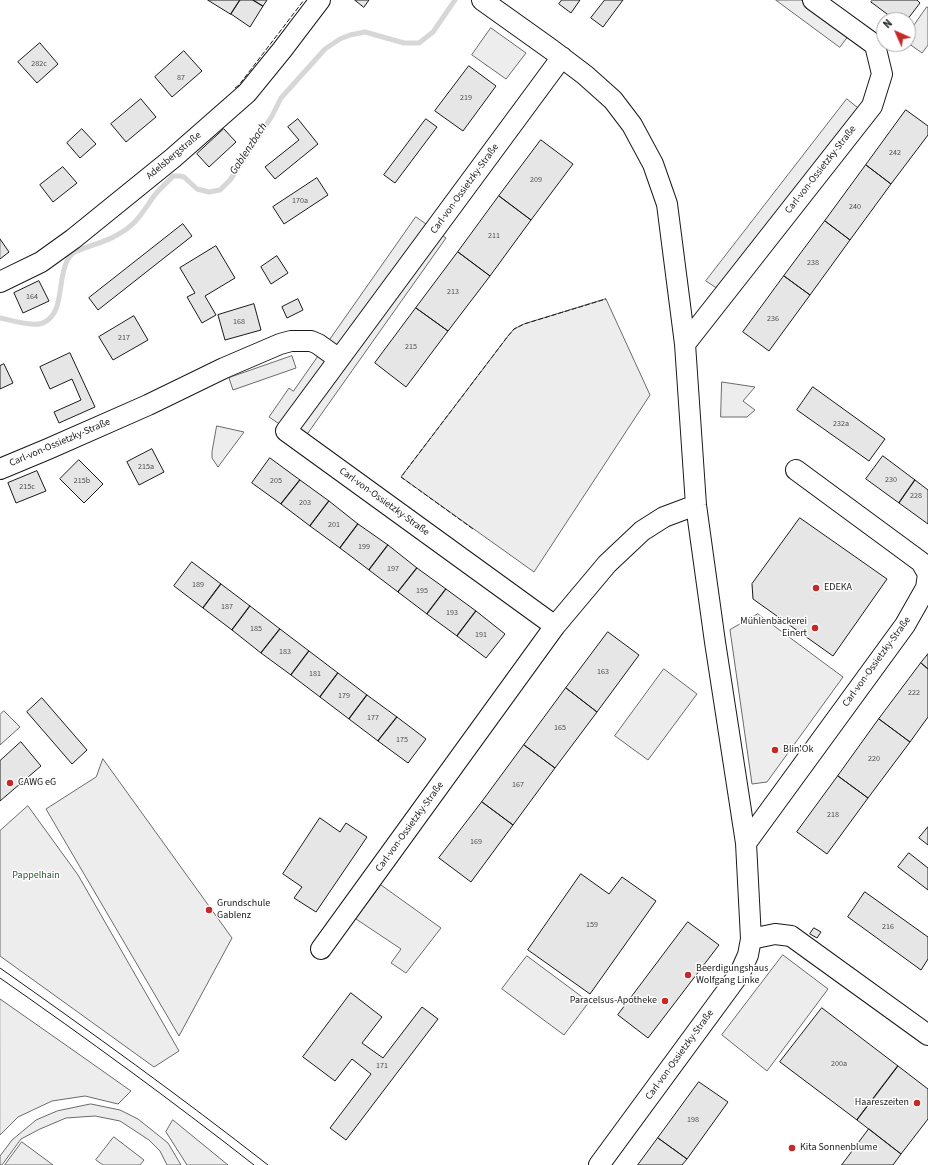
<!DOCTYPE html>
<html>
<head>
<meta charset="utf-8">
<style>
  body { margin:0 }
  #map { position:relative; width:928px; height:1165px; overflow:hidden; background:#fff; font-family:"Source Sans 3",sans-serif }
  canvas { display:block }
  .north { position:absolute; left:876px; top:12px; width:40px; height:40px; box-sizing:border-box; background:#fff; border:1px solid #a3a3a3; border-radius:50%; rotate:315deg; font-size:11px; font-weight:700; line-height:16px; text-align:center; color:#1a1a1a }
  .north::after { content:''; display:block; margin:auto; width:14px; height:18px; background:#c62828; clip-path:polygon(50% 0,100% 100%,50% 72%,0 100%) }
</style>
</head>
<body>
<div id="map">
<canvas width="928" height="1165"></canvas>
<div class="north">N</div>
</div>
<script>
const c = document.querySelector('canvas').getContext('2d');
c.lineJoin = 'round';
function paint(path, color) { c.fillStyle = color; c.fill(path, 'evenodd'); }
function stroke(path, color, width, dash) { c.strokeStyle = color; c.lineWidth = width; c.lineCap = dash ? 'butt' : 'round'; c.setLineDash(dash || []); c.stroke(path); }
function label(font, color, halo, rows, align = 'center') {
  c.font = font + ' "Source Sans 3",sans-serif'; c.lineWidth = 3; c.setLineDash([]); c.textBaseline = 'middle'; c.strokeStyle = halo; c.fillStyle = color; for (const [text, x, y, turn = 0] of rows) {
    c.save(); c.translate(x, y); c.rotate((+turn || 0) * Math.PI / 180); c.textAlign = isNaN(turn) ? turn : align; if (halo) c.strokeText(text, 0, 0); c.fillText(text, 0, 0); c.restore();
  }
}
const built = new Path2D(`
  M776,0H801L849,35L840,47Z
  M927,7L928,8V45L922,53L908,43V34Z
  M491,28L526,53L506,79L472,55Z
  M847,99L858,108L718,289L706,281Z
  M416,217L446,238L303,440L269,417L289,388L293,391Z
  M606,299L650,395L534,572L401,477L508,336L514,329L524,324Z
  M292,356L296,368L233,390L229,378Z
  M722,382L755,387L743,401L755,410L747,417H721Z
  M217,426L244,432L218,467L212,458V452Z
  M758,614L843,677L767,782L752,784L730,630Z
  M664,669L697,694L648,760L615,736Z
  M4,711L20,727L0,745V715Z
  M103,759L232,938L179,1036L46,809L96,777Z
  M28,806L78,875L179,1051L154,1067L0,956V831Z
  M381,885L441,928L406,973L391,963L401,949L356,919Z
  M783,955L828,989L767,1071L722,1035Z
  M527,956L589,1002L564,1035L502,989Z
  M0,999L80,1055L131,1091L118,1104L85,1096L52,1101L18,1117L0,1135Z
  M91,1104L120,1110L138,1119L168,1143L181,1165H167L160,1151L149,1140L120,1121L95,1116L66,1118L40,1129L21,1139L2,1165H0V1156L12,1140L36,1120L57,1111Z
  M173,1120L228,1165H187L166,1132Z
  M114,1137L144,1160L140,1165H103L96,1160Z
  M22,1142L53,1165H5Z`);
paint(built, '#ededed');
stroke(built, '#6a6a6a', 1);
stroke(new Path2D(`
  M0,318C11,320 35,328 45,322C65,311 57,277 68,259C70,256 74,252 77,251C90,245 104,243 117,235C137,224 141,214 154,196C159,189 167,183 173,176H180L184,177L197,189L209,192L220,190L230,180L241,164L272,116L281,98L325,49L340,39L350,35L365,32L404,43H419L433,32L455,0`), '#d7d7d7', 5);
const building = new Path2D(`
  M208,0H240L231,14Z
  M240,0H253L263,6L250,27L231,14Z
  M253,0H267L263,6Z
  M355,0H369L364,7Z
  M562,0H580L571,13L559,4Z
  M605,0H623L603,27L591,18Z
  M873,0H917L920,3L907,20H895L871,2Z
  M40,43L58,64L37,83L18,62Z
  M184,51L202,71L172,97L155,77Z
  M469,66L496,86L463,131L435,111Z
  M141,99L156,117L126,142L111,124Z
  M906,110L928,126V135L891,184L866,165Z
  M298,119L318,144L275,179L265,167L299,140L288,127Z
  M426,119L437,127L395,183L384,175Z
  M82,129L96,144L80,158L67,143Z
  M224,129L236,142L209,167L197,154Z
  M541,140L573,164L531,220L499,196Z
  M866,165L891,184L850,240L825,221Z
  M63,167L77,183L53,202L40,185Z
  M317,178L328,195L284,224L273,207Z
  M499,196L531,220L490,276L458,252Z
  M825,221L850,240L810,295L784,276Z
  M183,224L192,236L98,310L89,298Z
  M0,239L9,252L0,259Z
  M216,246L235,278L205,296L216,315L202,323L187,297L195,293L180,268Z
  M458,252L490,276L448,331L416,308Z
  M277,256L288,273L271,284L261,267Z
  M784,276L810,295L769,351L743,332Z
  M39,281L49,301L23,313L14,293Z
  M298,299L303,310L287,318L282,307Z
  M254,304L261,330L225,340L218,315Z
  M416,308L448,331L406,387L375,363Z
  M134,316L148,340L113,360L99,337Z
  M70,353L95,407L59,423L54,412L81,400L72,379L50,389L40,367Z
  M4,364L13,383L0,389V366Z
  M813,387L885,439L869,461L797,410Z
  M152,449L164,472L139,485L127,462Z
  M883,456L915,480L899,503L866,479Z
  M270,458L300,480L281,504L252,483Z
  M79,460L103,484L84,503L60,479Z
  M37,471L46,491L16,503L8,483Z
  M300,480L329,501L310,526L281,504Z
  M915,480L928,490V524L899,503Z
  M329,501L358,524L340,548L310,526Z
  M800,518L887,579L833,656L753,599L752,584Z
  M358,524L388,545L369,570L340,548Z
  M388,545L417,568L398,592L369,570Z
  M192,562L221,584L203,608L174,586Z
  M417,568L446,589L427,614L398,592Z
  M221,584L250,606L232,630L203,608Z
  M446,589L476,611L457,636L427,614Z
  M250,606L280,629L261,653L232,630Z
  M476,611L505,634L486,658L457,636Z
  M280,629L309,651L291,675L261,653Z
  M608,632L639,655L597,712L566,688Z
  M309,651L338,673L320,697L291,675Z
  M928,654V669L921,663Z
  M921,663L928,669V717L910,742L879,719Z
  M338,673L367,695L349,719L320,697Z
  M566,688L597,712L555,768L524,745Z
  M367,695L397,717L378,741L349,719Z
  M42,698L87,750L72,764L27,712Z
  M397,717L426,739L408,763L378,741Z
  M879,719L910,742L868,798L838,776Z
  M21,742L41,766L0,801V761Z
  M524,745L555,768L513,825L482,802Z
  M838,776L868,798L827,854L797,832Z
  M482,802L513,825L471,882L439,858Z
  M320,818L340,832L346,823L367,837L316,912L294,898L302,887L283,874Z
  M928,827V845L919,838Z
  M909,853L928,868V890L898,867Z
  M581,874L609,894L622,877L656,901L590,994L528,950Z
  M865,892L928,937V959L921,970L848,917Z
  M688,922L719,945L648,1038L618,1015Z
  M814,928L821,932L817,938L810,934Z
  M351,993L382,1017L362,1043L383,1058L422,1007L438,1019L346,1140L330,1128L371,1074L352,1059L335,1081L303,1057Z
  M822,1008L898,1066L857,1120L780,1062Z
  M898,1066L928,1089V1119L901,1154L857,1120Z
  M699,1082L728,1102L687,1159L658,1138Z
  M869,1129L901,1154L893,1165H842Z
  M658,1138L687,1159L682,1165H638Z`);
paint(building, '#e6e6e6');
stroke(building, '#1a1a1a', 1);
const minor = new Path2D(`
  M482,0L552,50L585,75L613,100L632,125L653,164L667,204L685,344L696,505L715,642L746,843L751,939L748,955L740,973L599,1165
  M0,282L41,262L73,239L173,158L247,93L282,50L320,0
  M685,344L872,106L882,74L875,45L813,0
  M0,469L48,449L148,405L224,368L280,344L291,341H311L318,344L339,359
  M555,626L286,431L562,57
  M746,843L905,625L926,588L928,574L921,562L796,470
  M751,939L775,934L791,936L928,1035
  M321,949L555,626L607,564L642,531L664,517L696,505`);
stroke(minor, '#1a1a1a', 22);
stroke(minor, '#fff', 20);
stroke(new Path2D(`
  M0,968C91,1032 181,1097 268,1165
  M0,978C86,1038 171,1100 254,1165`), '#1a1a1a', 1);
stroke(new Path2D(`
  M235,88L239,85L304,0
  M473,529L401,477L508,336L514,329L524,324L606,299`), '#1a1a1a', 1, [5, 2]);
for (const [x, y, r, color] of [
  [816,588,4,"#c62828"],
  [815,628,4,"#c62828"],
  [775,750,4,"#c62828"],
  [10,783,4,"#c62828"],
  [209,910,4,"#c62828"],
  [688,975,4,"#c62828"],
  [665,1001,4,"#c62828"],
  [917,1103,4,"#c62828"],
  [792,1148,4,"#c62828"]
]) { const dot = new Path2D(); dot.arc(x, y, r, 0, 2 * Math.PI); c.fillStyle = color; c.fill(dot); stroke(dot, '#fff', 1.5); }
label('8px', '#4d4d4d', null, [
  ["282c",39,64],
  ["87",181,78],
  ["219",466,98],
  ["242",895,153],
  ["209",536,180],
  ["170a",300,201],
  ["240",855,207],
  ["211",494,236],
  ["238",813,263],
  ["213",453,292],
  ["164",32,297],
  ["236",773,319],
  ["168",239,322],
  ["217",124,338],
  ["215",411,347],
  ["232a",841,424],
  ["215a",146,467],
  ["230",891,480],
  ["215b",82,481],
  ["205",276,481],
  ["215c",27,487],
  ["228",916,496],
  ["203",305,503],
  ["201",334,525],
  ["199",364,547],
  ["197",393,569],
  ["189",198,585],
  ["195",422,591],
  ["187",227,607],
  ["193",452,613],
  ["185",256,629],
  ["191",481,635],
  ["183",285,652],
  ["163",603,672],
  ["181",315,674],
  ["222",914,693],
  ["179",344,696],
  ["177",373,718],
  ["165",560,728],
  ["175",402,740],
  ["220",874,759],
  ["167",518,785],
  ["218",833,815],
  ["169",476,842],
  ["159",592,925],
  ["216",888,927],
  ["200a",839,1064],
  ["171",382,1066],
  ["198",693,1120]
]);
label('10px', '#1a1a1a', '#fff', [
  ["Adelsbergstraße",174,156,-40],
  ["Carl-von-Ossietzky-Straße",821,170,-52],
  ["Carl-von-Ossietzky-Straße",465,189,-54],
  ["Carl-von-Ossietzky-Straße",60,443,-23],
  ["Carl-von-Ossietzky-Straße",384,502,36],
  ["Carl-von-Ossietzky-Straße",877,662,-54],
  ["Carl-von-Ossietzky-Straße",410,827,-54],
  ["Carl-von-Ossietzky-Straße",680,1055,-54]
]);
label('10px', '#1a1a1a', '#fff', [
  ["EDEKA",824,588],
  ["Mühlenbäckerei",807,622,"right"],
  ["Einert",807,634,"right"],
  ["Blin'Ok",783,750],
  ["CAWG eG",18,783],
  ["Grundschule",217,904],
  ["Gablenz",217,916],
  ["Beerdigungshaus",696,969],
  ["Wolfgang Linke",696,981],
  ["Paracelsus-Apotheke",657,1001,"right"],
  ["Haareszeiten",909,1103,"right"],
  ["Kita Sonnenblume",800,1148]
], 'left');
label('10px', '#2b5a34', '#fff', [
  ["Pappelhain",36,876]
]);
label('italic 11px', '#1a1a1a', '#fff', [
  ["Gablenzbach",249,149,-57]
]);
</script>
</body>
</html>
